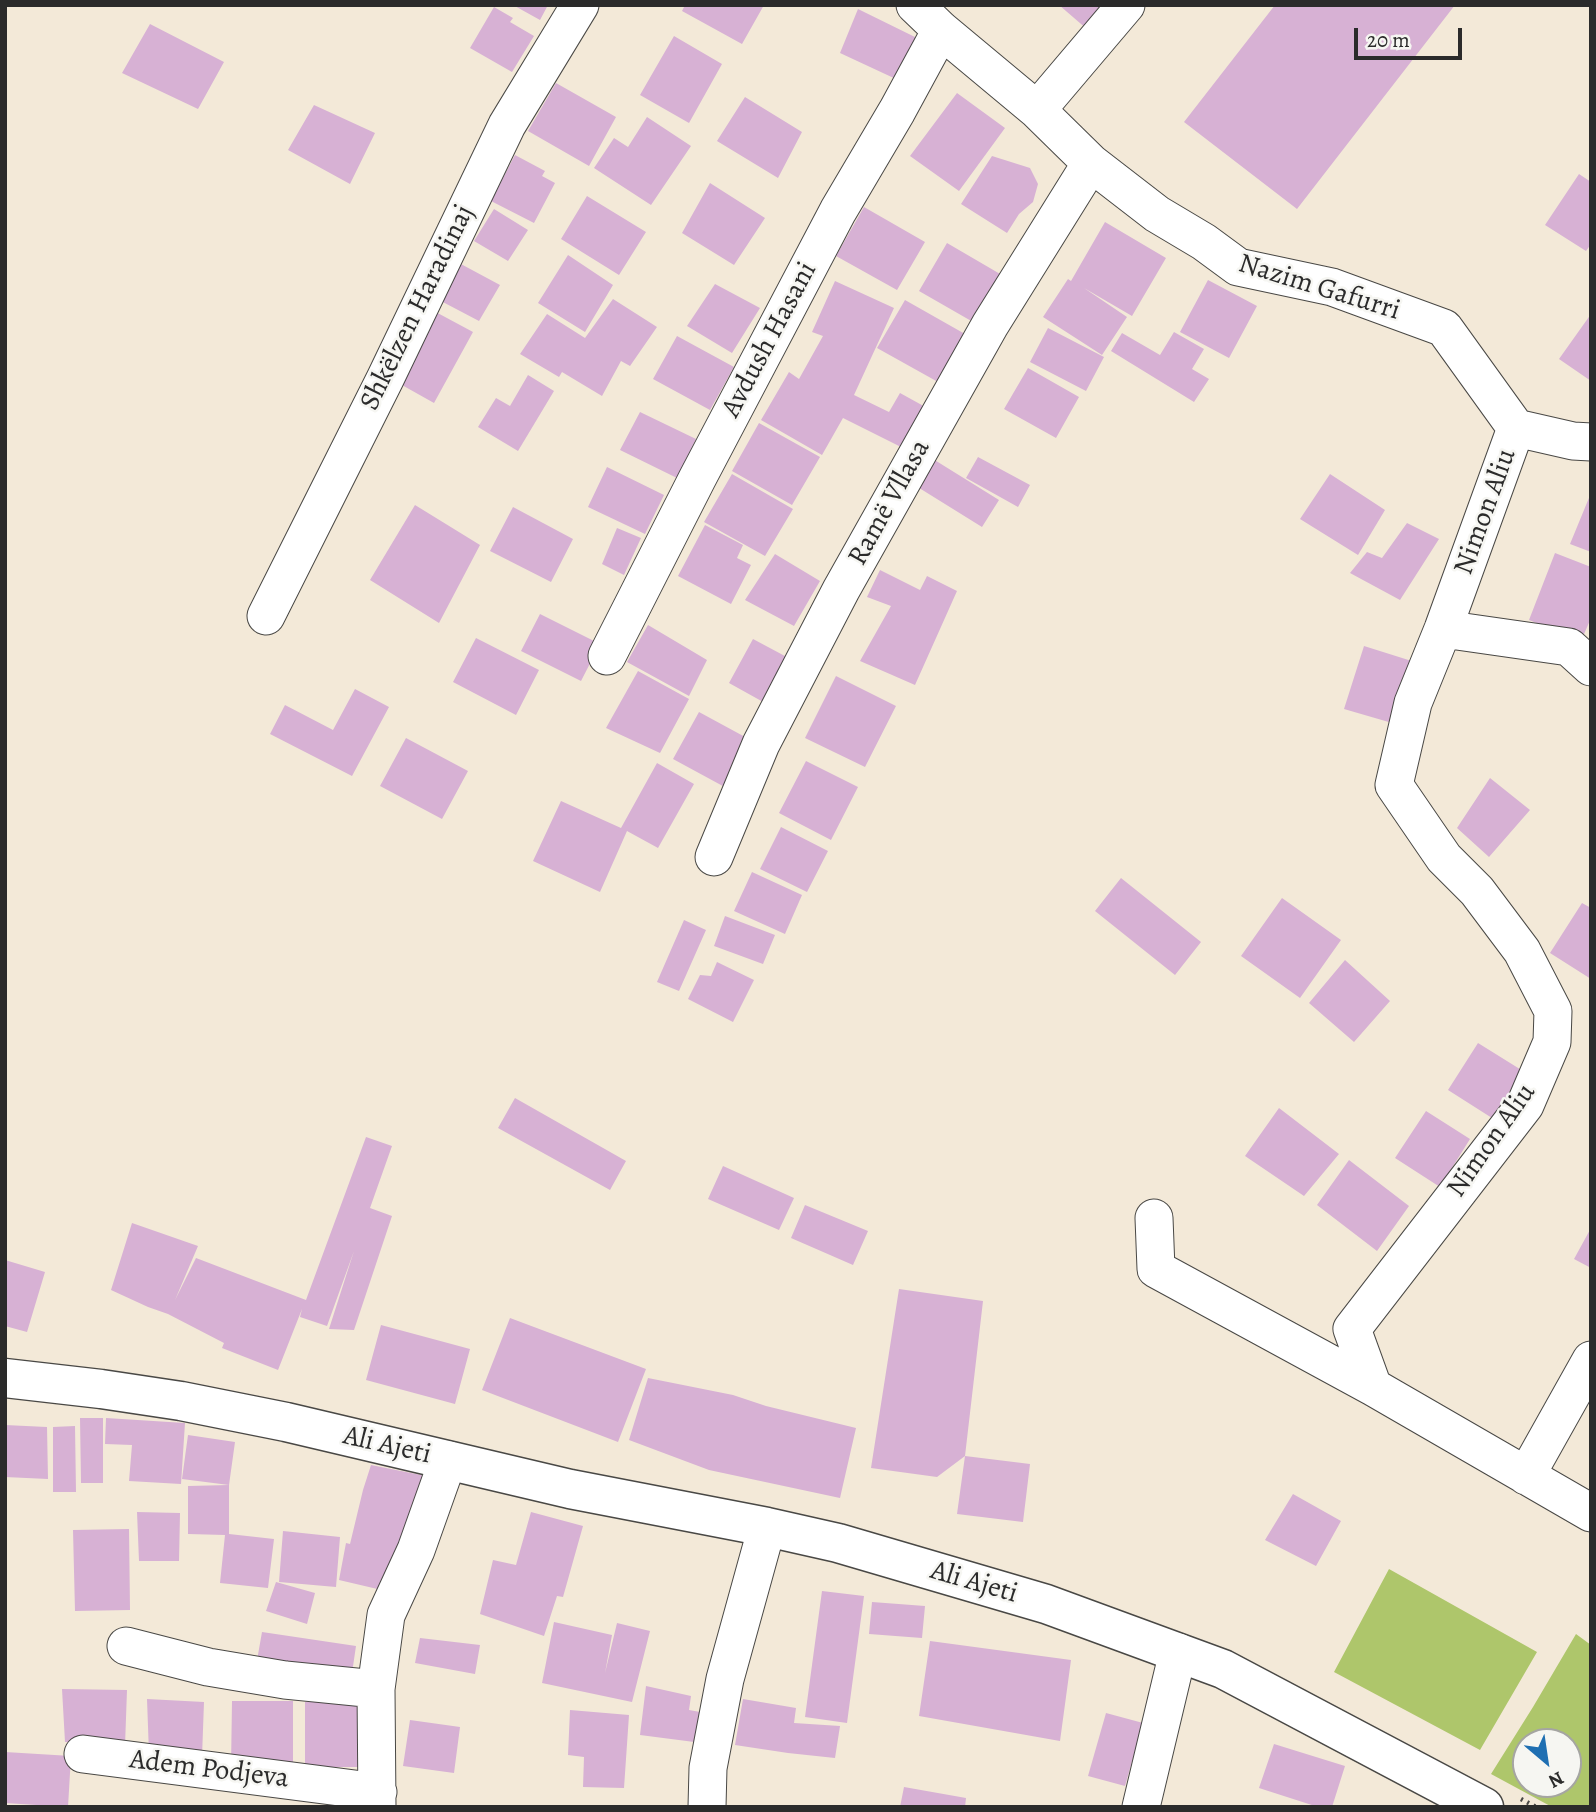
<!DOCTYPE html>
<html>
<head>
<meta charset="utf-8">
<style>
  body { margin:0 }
  #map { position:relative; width:1596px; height:1812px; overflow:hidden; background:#f3e9d8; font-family:Alegreya,serif }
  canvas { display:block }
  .frame { position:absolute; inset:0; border:7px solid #2b2b2b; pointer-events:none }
  .north { position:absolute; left:1512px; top:1728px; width:70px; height:70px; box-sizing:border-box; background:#f6f6f2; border:2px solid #a5a5a2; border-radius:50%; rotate:151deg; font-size:19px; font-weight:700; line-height:28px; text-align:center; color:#2b2b2b }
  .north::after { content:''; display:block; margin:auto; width:24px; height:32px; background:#1f6fb2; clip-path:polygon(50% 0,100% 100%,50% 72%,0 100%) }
  .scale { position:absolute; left:1354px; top:28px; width:108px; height:32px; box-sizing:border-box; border:4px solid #2b2b2b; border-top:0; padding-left:9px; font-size:21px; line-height:24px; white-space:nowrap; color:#2b2b2b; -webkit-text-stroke:5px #f6f6f2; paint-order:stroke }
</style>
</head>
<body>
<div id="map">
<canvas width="1596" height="1812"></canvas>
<div class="frame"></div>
<div class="north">N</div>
<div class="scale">20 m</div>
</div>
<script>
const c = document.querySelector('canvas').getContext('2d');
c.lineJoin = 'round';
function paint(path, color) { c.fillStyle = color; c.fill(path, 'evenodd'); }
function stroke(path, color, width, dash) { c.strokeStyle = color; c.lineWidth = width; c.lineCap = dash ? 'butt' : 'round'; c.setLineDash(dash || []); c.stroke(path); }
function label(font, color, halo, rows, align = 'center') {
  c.font = font + ' Alegreya,serif'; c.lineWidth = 5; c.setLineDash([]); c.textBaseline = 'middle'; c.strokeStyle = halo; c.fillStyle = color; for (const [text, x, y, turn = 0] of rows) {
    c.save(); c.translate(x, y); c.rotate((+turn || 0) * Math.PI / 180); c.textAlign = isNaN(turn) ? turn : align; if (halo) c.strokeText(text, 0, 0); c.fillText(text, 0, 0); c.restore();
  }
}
paint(new Path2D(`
  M1389,1569L1537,1652L1480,1750L1334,1672Z
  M1576,1634L1591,1645V1807H1552L1491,1774L1533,1707ZM1526,1742H1568V1784H1526Z`), '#aec66b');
paint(new Path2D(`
  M513,5H548L540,20Z
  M685,5H764L742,44L682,11Z
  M1059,5H1111L1088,30Z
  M1275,5H1455L1297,209L1184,122Z
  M494,7L513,18L510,22L534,36L512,72L470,48Z
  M858,9L917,38L898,80L840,53Z
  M150,24L224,62L198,109L122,73Z
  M674,36L722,64L689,123L640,95Z
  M556,83L616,117L589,166L528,131Z
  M957,93L1005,128L959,191L910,156Z
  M745,97L802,132L778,178L717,141Z
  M314,105L375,133L350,184L288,150Z
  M647,117L691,146L651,205L594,168L614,138L628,147Z
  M515,155L545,171L542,176L555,183L534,223L491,201Z
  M992,156L1030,168L1038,184L1033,202L1019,214L1007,233L961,204Z
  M1579,174L1591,182V244L1586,251L1545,225Z
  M710,183L765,218L734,265L682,233Z
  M587,196L646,232L619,275L561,239Z
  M864,207L925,242L897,290L836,256Z
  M494,209L528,230L508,261L474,241Z
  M1105,222L1166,258L1132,316L1084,288L1127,317L1102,355L1043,317L1068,279L1071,281Z
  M947,243L1007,278L980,326L919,291Z
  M568,255L613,285L585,332L538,303Z
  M459,263L500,285L479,321L439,300Z
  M1208,280L1257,306L1229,358L1180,332Z
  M835,281L894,308L854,395L889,412L900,393L929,409L903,448L843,418L822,455L761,420L789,372L799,379L823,336L812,332Z
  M715,284L760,308L732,353L687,326Z
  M613,299L657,327L630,366L621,361L602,396L562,372L559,377L520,354L547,314L585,338Z
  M905,300L965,334L938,382L877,348Z
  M432,310L473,332L434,403L393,380Z
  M1591,314V381L1559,359Z
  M1048,328L1104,357L1086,391L1030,362Z
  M1174,332L1204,349L1192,369L1209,379L1194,402L1111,351L1122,333L1160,355Z
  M677,336L734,367L710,410L653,379Z
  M1028,368L1079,397L1056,438L1004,409Z
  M528,375L554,391L518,451L478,427L496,398L510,406Z
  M640,412L696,439L677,478L620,450Z
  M759,423L820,457L792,505L732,471Z
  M978,457L1030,485L1018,507L966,478Z
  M933,459L999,500L982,527L916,486Z
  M607,467L664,495L645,534L588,507Z
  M732,474L793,509L765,556L704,522Z
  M1330,474L1385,510L1358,555L1300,519Z
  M1591,493V552L1570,544Z
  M415,505L480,545L439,623L370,580Z
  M513,507L573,539L551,582L490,551Z
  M1407,523L1439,539L1400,600L1350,573L1367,552L1382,558Z
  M705,525L743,545L737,558L751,565L731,604L678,576Z
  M617,528L641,538L624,575L602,564Z
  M1555,553L1591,567V618L1581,641L1529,620Z
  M775,554L820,581L794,626L745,600Z
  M880,570L920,590L927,576L957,591L915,685L860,661L891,606L867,597Z
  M540,614L600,644L581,681L521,651Z
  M648,625L707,660L689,696L627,662Z
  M476,638L539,670L516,715L453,682Z
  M753,639L798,663L774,708L729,683Z
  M1364,646L1418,663L1399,725L1344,709Z
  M638,671L689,699L660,753L606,728Z
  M836,676L896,706L865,767L805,738Z
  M355,689L389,707L352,776L270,734L285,705L333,730Z
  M699,712L758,744L732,791L673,759Z
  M406,738L468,771L442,819L380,786Z
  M806,761L858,787L831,840L779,813Z
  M657,763L694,784L658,848L627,831L600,892L533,861L561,801L621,828Z
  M1490,778L1530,810L1489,857L1457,828Z
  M781,827L828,851L807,892L760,869Z
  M752,872L802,895L785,934L734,911Z
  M1121,878L1201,942L1175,975L1095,911Z
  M1282,898L1341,940L1300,998L1241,956Z
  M1582,903L1591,908V979L1550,953Z
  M725,916L775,935L763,964L714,946Z
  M684,920L706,930L679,991L657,982Z
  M1345,960L1390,1001L1354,1042L1309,1003Z
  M717,962L754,980L733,1022L688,999L700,975L711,976Z
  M1478,1043L1523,1071L1492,1118L1448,1090Z
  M515,1098L626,1161L610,1190L498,1128Z
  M1279,1108L1339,1154L1304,1196L1245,1156Z
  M1426,1111L1470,1139L1440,1187L1395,1158Z
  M366,1137L392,1146L370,1208L392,1216L354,1330L329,1329L354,1251L327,1326L300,1317L302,1309L278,1370L222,1348L224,1343L168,1314L148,1307L111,1290L132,1223L198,1246L175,1300L196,1258L306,1300Z
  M1349,1160L1409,1206L1377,1251L1317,1205Z
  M723,1166L794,1198L779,1230L708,1199Z
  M805,1205L868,1231L853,1265L791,1238Z
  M1591,1228V1268L1574,1259Z
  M5,1260L45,1272L27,1332L5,1326Z
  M899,1289L983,1301L965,1456L937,1477L871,1468Z
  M510,1318L646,1369L618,1442L482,1390Z
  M381,1325L470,1349L455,1404L366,1380Z
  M648,1378L733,1395L766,1406L856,1428L840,1498L709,1470L629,1440Z
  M80,1418H103V1483H81Z
  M106,1418L185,1423L181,1484L129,1481L132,1445L105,1444Z
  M5,1425L47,1427L48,1479L5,1477Z
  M75,1426L76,1492H53V1427Z
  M188,1435L235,1442L229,1485V1534L274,1539L268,1588L220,1583L225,1535L188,1534V1486L229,1485L182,1479Z
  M965,1456L1030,1464L1023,1522L957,1514Z
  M371,1465L426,1476L386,1591L339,1580L346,1543L350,1544L363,1490Z
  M1293,1494L1341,1521L1316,1566L1265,1540Z
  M137,1512L180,1513L179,1561H139Z
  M531,1512L583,1526L563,1597L557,1596L544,1636L480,1614L493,1560L516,1565Z
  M129,1529L130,1610L75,1611L73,1530Z
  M283,1531L340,1537L336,1587L279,1582Z
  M276,1582L315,1593L307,1624L266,1611Z
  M822,1591L864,1596L847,1723L805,1717Z
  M872,1602L925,1606L922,1638L869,1634Z
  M554,1622L612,1635L605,1673L617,1623L650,1631L632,1702L542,1683Z
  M262,1632L356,1646L351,1680L256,1666Z
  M420,1638L480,1645L475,1674L415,1663Z
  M930,1641L1071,1660L1060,1741L919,1716Z
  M646,1686L691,1696L689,1710L706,1713L702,1743L640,1735Z
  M62,1689L127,1690L125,1746L65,1742Z
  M147,1699L204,1702L202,1757L149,1754Z
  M743,1699L796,1708L794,1723L840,1726L835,1758L788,1753L735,1745Z
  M232,1701H293V1767H231Z
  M305,1702H367L366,1767H305Z
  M570,1710L629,1715L624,1788L583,1787L584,1757L568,1755Z
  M1106,1713L1143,1723L1125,1786L1088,1776Z
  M410,1720L460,1727L454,1773L403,1766Z
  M1274,1744L1345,1766L1332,1807H1318L1259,1788Z
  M5,1752L71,1756L68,1807L5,1803Z
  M904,1787L966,1798L965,1807H900Z`), '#d7b1d4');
const street = new Path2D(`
  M915,5L941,30L1037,110L1091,163L1157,214L1204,242L1238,267L1332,287L1444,328L1516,428
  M1037,110L1126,5
  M1591,442L1573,441L1516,428L1443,629L1413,703L1394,785L1444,858L1477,891L1522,951L1553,1011L1552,1042L1525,1105L1352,1329L1373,1387L1591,1513
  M266,616L385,379L507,125L580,5
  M1443,629L1569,647L1591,667
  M607,656L697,479L838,211L897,111L941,30
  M714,857L761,744L841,590L990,325L1091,163
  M1154,1218L1156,1269L1373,1387
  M1526,1476L1591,1360
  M126,1646L208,1667L285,1680L376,1689
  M83,1754L378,1792
  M377,1807L376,1689L386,1615L416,1550L448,1460
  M707,1807L708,1768L725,1679L767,1527
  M1141,1807L1178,1652`);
const secondary = new Path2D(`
  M5,1378L101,1389L181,1401L286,1422L570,1489L767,1527L838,1543L1046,1604L1223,1669L1484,1807`);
stroke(street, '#494845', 39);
stroke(secondary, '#494845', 41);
stroke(new Path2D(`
  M1521,1799L1536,1807`), '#494845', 4.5, [2, 5]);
stroke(street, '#fff', 37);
stroke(secondary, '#fff', 38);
label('28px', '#2b2b2b', '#f6f6f2', [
  ["Nazim Gafurri",1319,288,17],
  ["Shkëlzen Haradinaj",418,308,-64],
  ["Avdush Hasani",770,340,-62],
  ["Ramë Vllasa",890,503,-61],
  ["Nimon Aliu",1486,512,-70],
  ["Nimon Aliu",1492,1141,-55],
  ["Ali Ajeti",387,1446,13],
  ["Ali Ajeti",974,1583,16],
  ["Adem Podjeva",209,1770,7]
]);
</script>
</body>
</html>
